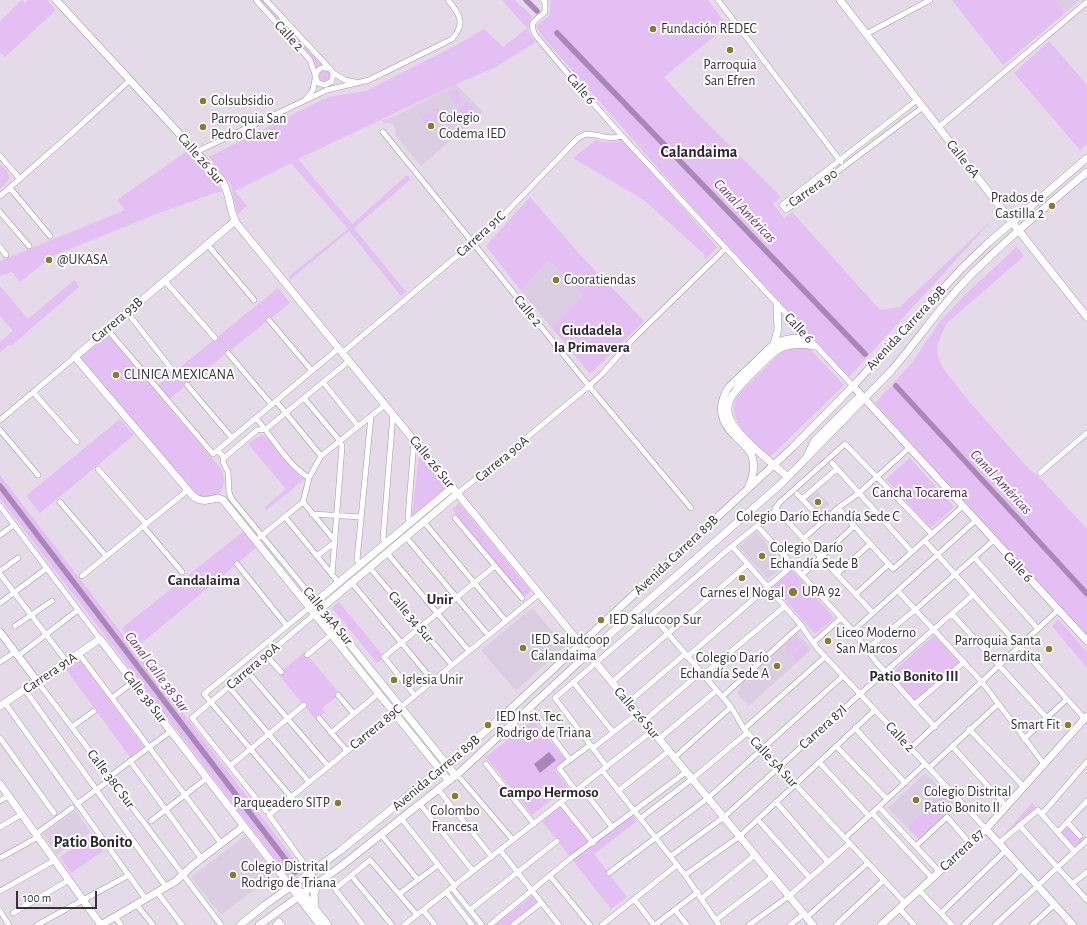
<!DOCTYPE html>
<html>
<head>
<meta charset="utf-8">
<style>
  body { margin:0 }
  #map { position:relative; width:1087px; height:925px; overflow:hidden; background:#e4dae8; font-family:"Alegreya Sans",sans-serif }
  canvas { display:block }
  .scale { position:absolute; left:16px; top:891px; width:81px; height:18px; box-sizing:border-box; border:2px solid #363238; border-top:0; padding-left:5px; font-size:12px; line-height:14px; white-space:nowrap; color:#363238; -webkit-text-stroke:3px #fff; paint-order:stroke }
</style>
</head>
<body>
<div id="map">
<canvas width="1087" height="925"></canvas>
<div class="scale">100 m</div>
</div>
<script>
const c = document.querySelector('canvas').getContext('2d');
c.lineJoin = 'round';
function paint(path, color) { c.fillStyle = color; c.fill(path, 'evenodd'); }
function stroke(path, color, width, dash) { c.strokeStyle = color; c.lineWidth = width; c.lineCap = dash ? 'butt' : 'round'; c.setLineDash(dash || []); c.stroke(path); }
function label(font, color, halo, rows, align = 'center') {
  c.font = font + ' "Alegreya Sans",sans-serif'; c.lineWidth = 4; c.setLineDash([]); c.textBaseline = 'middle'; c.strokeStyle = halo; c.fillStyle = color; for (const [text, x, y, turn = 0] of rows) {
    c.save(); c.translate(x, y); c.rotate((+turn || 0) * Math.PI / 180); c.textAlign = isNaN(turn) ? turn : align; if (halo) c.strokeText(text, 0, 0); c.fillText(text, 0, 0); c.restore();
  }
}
paint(new Path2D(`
  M1056,0H1080L1065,13Z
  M456,84L483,112L421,166L395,135L396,130L393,125L390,123H384L382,120L395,116Z
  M549,260L583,295L552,328L521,291Z
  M816,490L830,504L820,513L806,499Z
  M756,532L785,565L768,579L739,547Z
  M532,608L565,646L516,691L481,650Z
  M797,633L812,649L749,706L737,694L742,683Z
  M925,773L944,792L907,827L888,808Z
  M76,811L90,832L57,855L43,834Z
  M245,836L274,874L221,915L191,877Z`), '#dbcee2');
paint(new Path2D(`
  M22,0L25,3L28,0H47L56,10L5,57L0,52V21Z
  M259,0H263L323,65L317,68L311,56Z
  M502,0H515L532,16C527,30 526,31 536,42L494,68L456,84L298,159L352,224L407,175L411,179L354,228L406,292L401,296L349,231L291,279L288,277L348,229L291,163L235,191L247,206L237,214L231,185L209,157L295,113L329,97L366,91L455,46L484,29L503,47L527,28Z
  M551,0H708L727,26L664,77L694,110L781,197L773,204L784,218L792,212L880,310L900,307L994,218L849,377L694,209L543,37L536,26L549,16Z
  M952,0H1056L1065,13L1003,65Z
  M1049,41L1087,85V144L1080,150L1014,73Z
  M319 76a6 6 0 1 1 12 0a6 6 0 1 1-12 0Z
  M457,89L462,102L455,105L450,92Z
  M467,101L475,110L455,125L448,115Z
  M438,108L443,119L426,127L421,116Z
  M623,139L717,247L705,260L704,254L644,200L573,158L596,140C605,143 614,144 623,139Z
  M187,151L212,177L222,192H218L156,214L53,256L20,282L12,272L0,276V261L125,210L117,200Z
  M0,164C12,176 13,177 0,189Z
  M530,197L583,258L644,321L590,374L552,328L583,295L549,260L521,291L486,246Z
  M1017,247L1024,256L946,324L937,345L938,356L942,367L967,399L1028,468L1042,480L1087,529V638L875,403L912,363L940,321L972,288Z
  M74,280L79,287L11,346L10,344L0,352V342L13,331L0,316V286L28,319Z
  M278,288L290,303L169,399L158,385Z
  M107,334L221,469C227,479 224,496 211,498C207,498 202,497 198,497L79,357Z
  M799,348L810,349L844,385L770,457C753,440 722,419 739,394L779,354L785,350Z
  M120,419L134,435L40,513L26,496Z
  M262,435L271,440L299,475L305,479L266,510L265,507L286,489L248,444L258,437Z
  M419,455L447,489L412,516Z
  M910,458L954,507L930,528L886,479Z
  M0,475L226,769L303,871L291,880L0,498Z
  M459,503L531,591L524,597L452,509Z
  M244,531L257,547L137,647L122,628Z
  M792,570L834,618L815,634L773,586Z
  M339,602L384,657L377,663L332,608Z
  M1058,619L1087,652V668L1052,626Z
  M934,635L960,663L916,702L891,674Z
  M796,637L802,643L790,653L785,647Z
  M804,645L808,650L796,661L792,655Z
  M305,652L340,694L322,708L325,712L316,720L278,674Z
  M79,658L144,747L130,757L65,668Z
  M533,720L566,760L554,769L568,787L532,815L486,757Z
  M944,792L958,807L921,842L907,827Z
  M1032,803L1037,808L1001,838Z
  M561,806L591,843L631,813L637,821L594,854L627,897L611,909L542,821Z
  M1067,826L1082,841L1075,847L1061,833Z
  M93,835L103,851L71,873L60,857Z
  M532,896L538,904L510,925H495Z`), '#e3bff4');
paint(new Path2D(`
  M549,752L556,760L540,773L534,764Z`), '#a987b9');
stroke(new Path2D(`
  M526,0L537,11
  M557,33L865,354
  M896,386L1087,594
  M0,486L295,872`), '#a987b9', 5.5);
const street = new Path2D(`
  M256,0L310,60L318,83L325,85L332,81
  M266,0L332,71L333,76L331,82
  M543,0L545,2V12C536,21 527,21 536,36L578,86L622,136L853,386
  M718,0L841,162
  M866,34L930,0
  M333,73L345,80L355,82
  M315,76C317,69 322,66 329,69
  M305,100L313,90L315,79
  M917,100L782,205L786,210L923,107
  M939,127L1087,2
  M383,132L589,386L691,508
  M196,152L327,90L369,80L452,39C466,24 460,14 448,0
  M0,156L20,179
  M10,188L50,236
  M0,196L72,133L130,80
  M0,212L29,246
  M207,244L254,300
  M0,247L6,255
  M164,280L215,338
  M127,312L173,371
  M269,320L312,371
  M107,329L213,454L339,348
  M228,353L272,405
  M342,353L495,224L578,138L586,134C600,134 607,141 622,136
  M323,382L358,426
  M187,385L232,438
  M33,392L77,442
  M304,398L340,441L342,446L332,575
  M276,401L321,456
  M256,418C273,438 287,464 309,478
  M0,420L75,357
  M0,430L38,475
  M218,450L224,458L223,462L228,472L229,492L231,498L316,602
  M224,458L257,430L266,429L349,361
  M832,463L912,552
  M98,469L146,524
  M1040,473L1087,433
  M458,493L501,459L589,386L602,374L633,339L726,248
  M797,494L823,521
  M802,499L837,469
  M60,502L106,556
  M303,502L309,478L321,456L385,405
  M303,502L335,541
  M0,506L100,639
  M775,508L873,613
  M838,508L893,569L963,506
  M312,514L361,517
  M285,517L339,583
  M455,518L522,598
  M424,522L506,621
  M411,523L408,518L414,441
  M143,526L182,572
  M760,529L853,631L877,663L935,727
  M0,535L14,525
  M260,537L303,502
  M406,537L488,635
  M804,538L838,508L859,493L909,448
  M925,541L1085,719
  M387,543L383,539L393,414
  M732,546L801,625L817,648L986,829
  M387,553L469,651
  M317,556L335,542
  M974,557L1038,629
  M237,564L287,626
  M361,564L357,560L371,416
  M370,568L452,665
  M0,571L18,558
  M0,574L67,662
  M837,574L870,544
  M802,575L854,526
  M82,576L188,490
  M352,583L433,681
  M898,591L982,682L1044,764
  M856,594L889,564
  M0,603L47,568
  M952,614L1046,717
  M652,615L731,707L744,729L905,903
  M15,626L52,601
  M853,631L976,520
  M813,643L841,618
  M867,649L915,610L994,540
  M79,654L221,843
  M266,655L281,672
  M307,655L332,634
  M18,656L78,610
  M687,657L793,565
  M0,662L15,652
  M247,671L328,766
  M703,675L784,607
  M37,681L221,925
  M573,682L613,732
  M612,682L748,564
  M229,687L309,782
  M25,690L166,887
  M412,692L384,657L495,566
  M338,695L354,714
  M722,697L801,625
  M112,698L133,682
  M629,702L685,654
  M5,703L145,898
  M915,704L964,662
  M534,712L570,760
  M319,718L347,751
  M644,721L701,672
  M72,727L94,711
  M855,728L905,783
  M744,729L825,657
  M969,729L1024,787
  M331,733L379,693
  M0,738L54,813
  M659,739L716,691
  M1024,739L1067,699
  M836,746L887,799
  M952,746L1006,806
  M593,748L638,713
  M911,748L1058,610
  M674,758L731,707
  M130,761L201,858
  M819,762L869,816
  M486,764L534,824
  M230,766L304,705
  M607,767L555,698L732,546L773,513L779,503L845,444L932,534
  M929,768L998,704
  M602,770L685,875L719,925
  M109,777L171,731
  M461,779L513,840
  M581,787L612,827
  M576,791L559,768L590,745
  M618,791L669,751
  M441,793L492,857
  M291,797L204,694L310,607
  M0,801L8,796
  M776,802L828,862
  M561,803L593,843
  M77,804L111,779
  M879,807L939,871
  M423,808L473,871
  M266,811L192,718L315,614
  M872,813L932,878
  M1042,814L1087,762
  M641,818L692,779L747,733
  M758,820L810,878
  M151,821L207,778
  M404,822L455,886
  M1067,822L1080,836
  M1019,825L1087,900
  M0,827L22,814
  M1058,832L1087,801
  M36,834L72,808
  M384,838L418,880
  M845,838L925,764
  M999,843L1038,810L1074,851
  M916,846L947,817L966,839
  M500,850L559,925
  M671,856L724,817L860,694L973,595
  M0,858L38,837
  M609,873L708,798L843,676
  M685,875L740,836L875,710
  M550,876L590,925
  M354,879L392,925
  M318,883L269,815L539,594
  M1072,884L1087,872
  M452,888L482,925
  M919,890L952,925
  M0,891L55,860
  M157,892L182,925
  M446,892L472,925
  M399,894L438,865
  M702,898L755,855
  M634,899L654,925
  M136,904L153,925
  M899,908L914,925
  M423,910L435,925
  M470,910L557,841
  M675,910L687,925
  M0,911L9,925
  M13,913L69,880
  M941,913L1005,851
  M115,917L121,925
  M807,917L868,863
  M716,920L773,876
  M37,925L129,875
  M275,925L279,921L282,925
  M363,925L335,889L370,860L417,915
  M404,925L652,731
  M490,925L571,858L686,772
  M513,925L541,903
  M602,925L677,865
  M655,925L698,892
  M749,925L789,896L850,843
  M790,925L804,914
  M836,925L884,880
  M964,925L1022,869
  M995,925L1087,840
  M1032,925L1055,904`);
const secondary = new Path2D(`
  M56,0L221,179C232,195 228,210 237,224L596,663L813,925
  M840,0L1008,217L1087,317
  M235,221L75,357L193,496C201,503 209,500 218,498L223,500L449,781
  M774,344L778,329L777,305
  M853,386L1087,641
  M807,456L815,440L861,395
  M788,477C773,464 734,434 729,416C727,410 728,402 732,396C737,388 771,353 779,349C791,343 803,344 815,346
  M749,486C753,477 755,466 752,456C749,448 742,443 736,437C720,422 717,407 728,388L774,344C785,338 795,337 808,338
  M316,602L456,776
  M313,604L453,487
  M318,611L458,493
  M0,632L37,681
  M0,706L100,639L320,925
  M0,784L101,925
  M986,829L1073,925
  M299,891L303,893L328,925
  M315,907L314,894L318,883
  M101,925L176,881L193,865L244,826
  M240,925L265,905L340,851L466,748L505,714L793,447L853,386L962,268L988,243L1087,158
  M259,925L340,867L460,772L593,649L782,483L891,371C917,341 939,308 967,279C1004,241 1046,207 1087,172
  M881,925L986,829L1087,716`);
stroke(street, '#a199a6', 6);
stroke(secondary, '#a199a6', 8);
stroke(street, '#fff', 5);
stroke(secondary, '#fff', 7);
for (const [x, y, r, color] of [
  [653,29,4,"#867f26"],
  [730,50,4,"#867f26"],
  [203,101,4,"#867f26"],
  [431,126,4,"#867f26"],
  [203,127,4,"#867f26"],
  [1052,206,4,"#867f26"],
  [49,260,4,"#867f26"],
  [556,280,4,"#867f26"],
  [116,375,4,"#867f26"],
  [818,502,4,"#867f26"],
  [762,556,4,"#867f26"],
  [742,578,4,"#867f26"],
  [793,592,5,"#867f26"],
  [601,620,4,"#867f26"],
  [828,641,4,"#867f26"],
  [523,648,4,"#867f26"],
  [1049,649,4,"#867f26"],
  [777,666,4,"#867f26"],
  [394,680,4,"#867f26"],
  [488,725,4,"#867f26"],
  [1068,725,4,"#867f26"],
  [455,796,4,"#867f26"],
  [916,800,4,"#867f26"],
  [338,803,4,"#867f26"],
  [233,875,4,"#867f26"]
]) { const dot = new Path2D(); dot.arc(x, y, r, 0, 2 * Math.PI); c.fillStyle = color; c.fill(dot); stroke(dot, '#fff', 1.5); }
label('14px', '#363238', '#fff', [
  ["Fundación REDEC",661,29],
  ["Parroquia",730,65,"center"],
  ["San Efren",730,81,"center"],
  ["Colsubsidio",211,101],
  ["Colegio",439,118],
  ["Codema IED",439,134],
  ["Parroquia San",211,119],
  ["Pedro Claver",211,135],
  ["Prados de",1044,198,"right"],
  ["Castilla 2",1044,214,"right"],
  ["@UKASA",57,260],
  ["Cooratiendas",564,280],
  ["CLINICA MEXICANA",124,375],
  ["Colegio Darío Echandía Sede C",818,517,"center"],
  ["Colegio Darío",770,548],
  ["Echandía Sede B",770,564],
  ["UPA 92",802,592],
  ["Carnes el Nogal",742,593,"center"],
  ["IED Salucoop Sur",609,620],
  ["Liceo Moderno",836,633],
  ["San Marcos",836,649],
  ["IED Saludcoop",531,640],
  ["Calandaima",531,656],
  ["Parroquia Santa",1041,641,"right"],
  ["Bernardita",1041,657,"right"],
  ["Colegio Darío",769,658,"right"],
  ["Echandía Sede A",769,674,"right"],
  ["Iglesia Unir",402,680],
  ["IED Inst. Tec.",496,717],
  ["Rodrigo de Triana",496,733],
  ["Smart Fit",1060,725,"right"],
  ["Colegio Distrital",924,792],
  ["Patio Bonito II",924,808],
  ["Parqueadero SITP",330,803,"right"],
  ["Colombo",455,811,"center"],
  ["Francesa",455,827,"center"],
  ["Colegio Distrital",241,867],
  ["Rodrigo de Triana",241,883]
], 'left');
label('14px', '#363238', '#fff', [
  ["Calle 2",289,36,47],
  ["Calle 6",581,89,49],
  ["Calle 26 Sur",201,159,49],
  ["Calle 6A",963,159,52],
  ["Carrera 90",813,188,-35],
  ["Carrera 91C",481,234,-42],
  ["Calle 2",528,311,51],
  ["Carrera 93B",117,320,-40],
  ["Calle 6",799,328,47],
  ["Avenida Carrera 89B",906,328,-47],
  ["Carrera 90A",502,459,-39],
  ["Calle 26 Sur",432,462,51],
  ["Avenida Carrera 89B",676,555,-43],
  ["Calle 6",1018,567,47],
  ["Calle 34A Sur",328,616,51],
  ["Calle 34 Sur",411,617,50],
  ["Carrera 90A",253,666,-40],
  ["Carrera 91A",50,673,-34],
  ["Calle 38 Sur",145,697,52],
  ["Calle 26 Sur",637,713,50],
  ["Carrera 89C",376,727,-39],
  ["Carrera 87I",823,727,-42],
  ["Calle 2",900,737,47],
  ["Calle 5A Sur",774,762,47],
  ["Avenida Carrera 89B",436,773,-40],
  ["Calle 38C Sur",111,779,53],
  ["Carrera 87",962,850,-43]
]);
label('14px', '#411553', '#fff', [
  ["Cancha Tocarema",920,493]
]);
label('italic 15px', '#6a3e7e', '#fff', [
  ["Canal Américas",745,211,46],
  ["Canal Américas",1001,482,47],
  ["Canal Calle 38 Sur",157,672,53]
]);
label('bold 15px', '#2e2731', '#fff', [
  ["Ciudadela",592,330],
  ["la Primavera",592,347],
  ["Candalaima",204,580],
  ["Unir",440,599],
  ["Patio Bonito III",914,676],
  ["Campo Hermoso",549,792]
]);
label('bold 16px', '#2e2731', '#fff', [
  ["Calandaima",699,152],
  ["Patio Bonito",93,842]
]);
</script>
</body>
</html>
